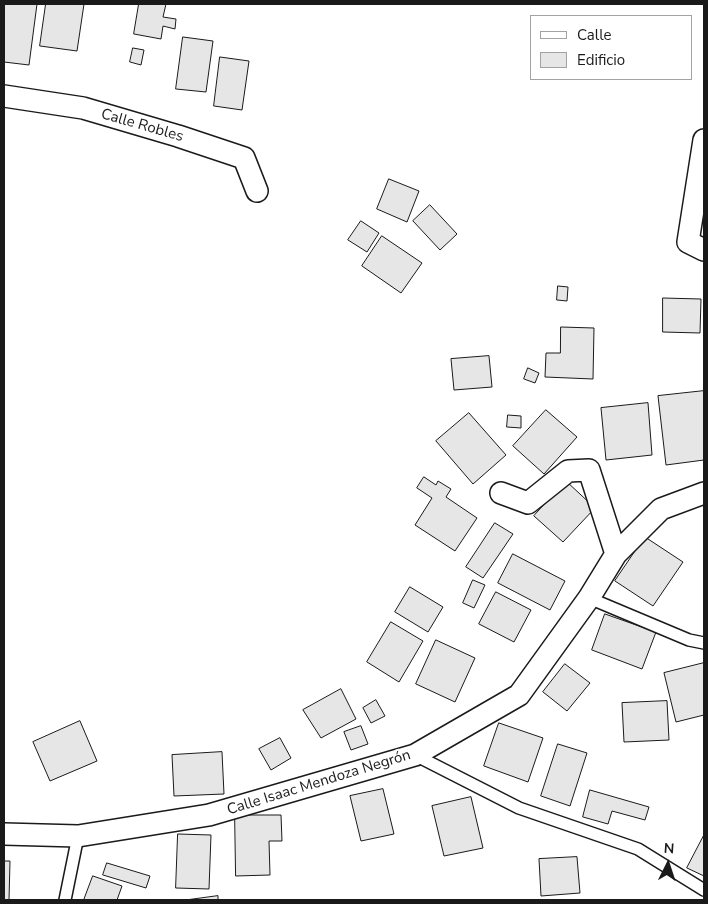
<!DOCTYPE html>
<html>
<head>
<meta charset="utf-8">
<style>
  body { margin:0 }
  #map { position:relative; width:708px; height:904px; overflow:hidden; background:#fff; font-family:"Nunito Sans",sans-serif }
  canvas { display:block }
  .frame { position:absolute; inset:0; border:5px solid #1a1a1a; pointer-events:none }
  .legend { position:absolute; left:530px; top:15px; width:162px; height:65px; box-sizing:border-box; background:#fff; border:1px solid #a3a3a3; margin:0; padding:6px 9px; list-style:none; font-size:15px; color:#1a1a1a }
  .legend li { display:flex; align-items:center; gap:10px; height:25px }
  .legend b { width:25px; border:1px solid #a3a3a3 }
  .north { position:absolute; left:643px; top:839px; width:50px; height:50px; -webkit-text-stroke:4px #fff; paint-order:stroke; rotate:4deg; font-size:14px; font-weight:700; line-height:20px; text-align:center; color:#1a1a1a }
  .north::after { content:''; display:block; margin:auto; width:18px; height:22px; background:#1a1a1a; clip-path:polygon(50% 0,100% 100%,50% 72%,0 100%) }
</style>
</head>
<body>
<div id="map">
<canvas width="708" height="904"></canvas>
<div class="frame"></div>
<ul class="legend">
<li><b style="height:6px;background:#fff"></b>Calle</li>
<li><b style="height:14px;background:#e6e6e6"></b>Edificio</li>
</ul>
<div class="north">N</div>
</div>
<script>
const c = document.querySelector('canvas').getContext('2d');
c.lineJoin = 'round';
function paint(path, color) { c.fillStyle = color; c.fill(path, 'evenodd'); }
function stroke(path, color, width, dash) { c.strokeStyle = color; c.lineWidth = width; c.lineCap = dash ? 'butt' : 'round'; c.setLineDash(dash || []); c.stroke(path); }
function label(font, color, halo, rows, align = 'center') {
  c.font = font + ' "Nunito Sans",sans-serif'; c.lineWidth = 4; c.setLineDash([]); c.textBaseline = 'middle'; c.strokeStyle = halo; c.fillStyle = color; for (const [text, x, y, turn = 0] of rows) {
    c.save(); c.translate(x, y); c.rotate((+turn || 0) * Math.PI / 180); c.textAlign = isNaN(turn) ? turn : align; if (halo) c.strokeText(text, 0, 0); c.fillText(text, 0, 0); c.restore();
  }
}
const building = new Path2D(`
  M4,4H37L29,65L4,62Z
  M46,4H84L77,51L40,46Z
  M139,4H166L163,17L176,19L175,29L163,26L161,39L134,34Z
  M183,37L213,41L206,92L176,89Z
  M133,48L144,50L141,65L130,62Z
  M220,57L249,61L242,110L214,106Z
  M389,179L419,191L407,222L377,209Z
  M430,205L457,234L440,250L413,221Z
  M361,221L379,233L367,252L348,240Z
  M382,236L422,263L401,293L362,266Z
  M558,286L568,287L567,301L557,300Z
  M663,298L701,299L700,333L663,332Z
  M561,327L594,328L593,379L545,377L546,353H560Z
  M489,356L492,387L454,390L451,359Z
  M528,368L539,373L535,383L524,379Z
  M704,391V460L666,465L658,396Z
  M648,403L652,455L606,460L601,408Z
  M546,410L577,437L544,474L513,446Z
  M469,413L506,455L473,484L436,441Z
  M508,415L521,416V428L507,427Z
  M424,477L436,485L438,481L451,489L446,497L477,518L455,551L415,525L432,498L417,488Z
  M566,481L595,508L563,542L534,516Z
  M495,523L513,534L483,578L466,567Z
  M645,537L683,562L653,606L615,581Z
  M513,554L565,581L550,610L498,583Z
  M473,580L485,585L474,608L463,603Z
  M410,587L443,607L428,632L395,612Z
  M496,592L531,610L514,642L479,624Z
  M605,614L656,632L642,669L592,650Z
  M391,622L423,641L399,682L367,662Z
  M436,640L475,658L455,702L416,684Z
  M704,663V715L676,722L664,673Z
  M565,664L590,683L567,711L543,692Z
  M341,689L356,719L321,738L303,710Z
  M376,700L385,716L371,723L363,708Z
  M667,701L669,740L624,742L622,703Z
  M80,721L97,761L50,781L33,742Z
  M499,723L543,738L528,782L484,766Z
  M361,726L368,744L351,750L344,732Z
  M280,738L291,758L271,770L259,749Z
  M558,744L587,753L570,806L541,796Z
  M222,752L224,794L174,796L172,755Z
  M383,789L394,834L361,841L350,796Z
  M590,790L649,807L645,820L612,811L608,824L583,817Z
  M471,797L483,848L444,856L432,806Z
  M235,815H281L282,841H269L270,875L236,876Z
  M178,834L211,835L209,889L176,888Z
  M704,835V876L687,868Z
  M577,857L580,893L541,896L539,859Z
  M4,861H10L9,900H4Z
  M107,863L150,876L146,888L103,875Z
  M93,876L122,886L117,900H84Z
  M218,896V900H186Z`);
paint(building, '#e6e6e6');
stroke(building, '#1a1a1a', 1);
const lane = new Path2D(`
  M589,598L689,640L704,643
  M415,755L519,808L638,849L704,890
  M65,900L78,836`);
const street = new Path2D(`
  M4,96L83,108L178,136L244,158L257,191
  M704,140L688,242L704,250
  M501,493L528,503L568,471L589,470L616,554
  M4,834L78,836L209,815L415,755L519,695L589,598L616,554L661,509L704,493`);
stroke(lane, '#1a1a1a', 14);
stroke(street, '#1a1a1a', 24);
stroke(lane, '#fff', 11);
stroke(street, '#fff', 21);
label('15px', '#1a1a1a', '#fff', [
  ["Calle Robles",142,126,16],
  ["Calle Isaac Mendoza Negrón",319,783,-17]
]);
</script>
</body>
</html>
